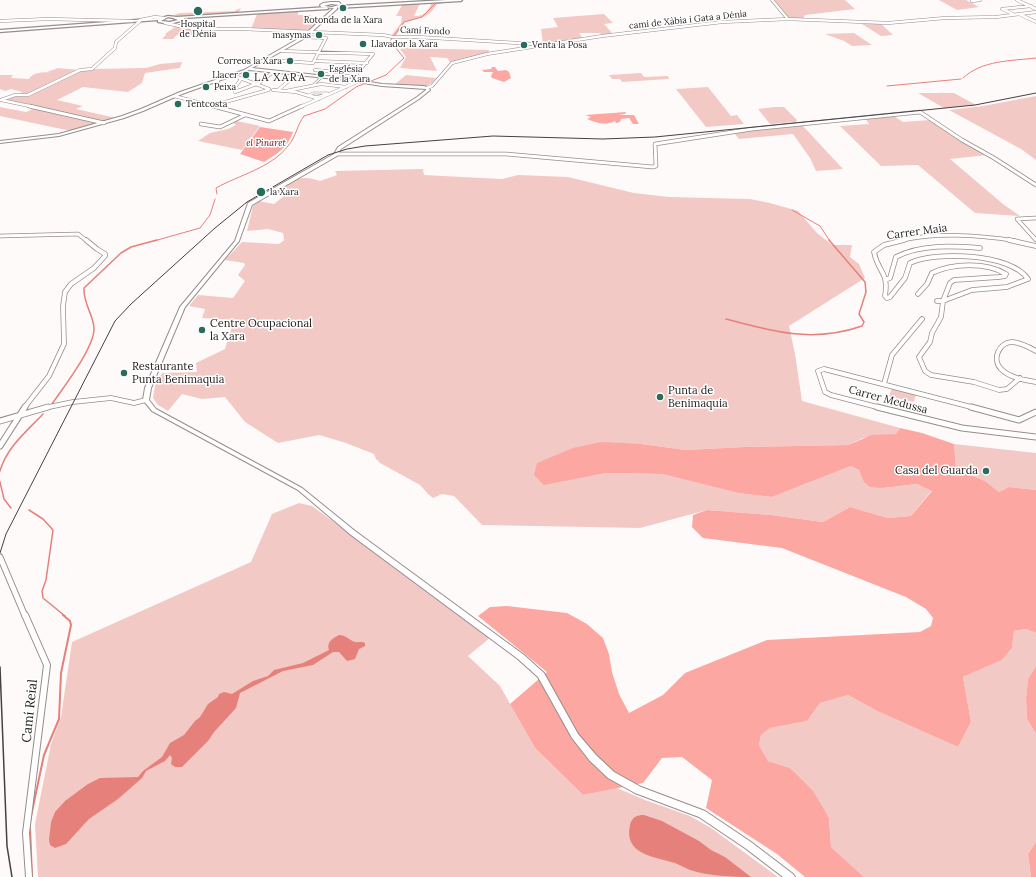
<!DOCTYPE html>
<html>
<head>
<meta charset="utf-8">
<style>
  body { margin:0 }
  canvas { display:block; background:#fffafa }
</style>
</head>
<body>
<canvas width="1036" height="877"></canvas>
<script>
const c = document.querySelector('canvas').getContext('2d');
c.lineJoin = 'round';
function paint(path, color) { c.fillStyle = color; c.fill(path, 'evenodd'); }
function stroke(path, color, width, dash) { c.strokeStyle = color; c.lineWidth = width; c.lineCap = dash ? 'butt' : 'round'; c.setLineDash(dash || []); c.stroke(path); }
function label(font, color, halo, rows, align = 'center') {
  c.font = font + ' Lora,serif'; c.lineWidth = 3; c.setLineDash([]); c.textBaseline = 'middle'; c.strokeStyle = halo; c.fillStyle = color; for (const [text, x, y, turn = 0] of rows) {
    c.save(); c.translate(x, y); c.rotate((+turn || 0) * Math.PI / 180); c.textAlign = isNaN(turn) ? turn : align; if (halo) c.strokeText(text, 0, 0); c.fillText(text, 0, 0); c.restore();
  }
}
paint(new Path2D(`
  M466,0L437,4C427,20 421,17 405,22L395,37L391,36L401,23L402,16H396L402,5L420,3L414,16C424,17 428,11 432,2Z
  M773,0H845L855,9L805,15L803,19L789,18Z
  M939,0H966L979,7L957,10Z
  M241,8L238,14L179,17L174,15L180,13L234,11Z
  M298,11V15H311L309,20H320L309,32L251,29L257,14Z
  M604,14L613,23L604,24L614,35L603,36L600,33H579L583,39L543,44L541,29L558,27L553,18Z
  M862,24H881L893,35L881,36Z
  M175,27L200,30L195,35H177L173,39H162L166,35L165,34Z
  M854,33L872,45L852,46L844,41L825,34Z
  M405,48L489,50V54L451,63L447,58L430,57L437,71L400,68L406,57L400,49Z
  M182,62L180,68L145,73L142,83L128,92L83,87L57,100L83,106L76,109L116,118L71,131L0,116V107L26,112L35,108L3,100L15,95L25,97L79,71L93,69L146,68L160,64Z
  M58,68L79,70L27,95L20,94L22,92L11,89L5,91L0,89V75H13L11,78L29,79C35,69 54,73 65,74L47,72Z
  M641,73L644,77L668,76L669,79L622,82L620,79H612L609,75Z
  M406,75L436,78L432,83L427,86L394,85Z
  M708,87L731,116L737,115L744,124L706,127L676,89Z
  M918,93H954L976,105L944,108Z
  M1036,96V160L1021,149L949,110L983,106Z
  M775,107H784L797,120L796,122L770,124L758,109Z
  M892,115L903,122L930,120L987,155L950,159L1003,204L1020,216L975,213L918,165L881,166L840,126L869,124L865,118Z
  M237,121L260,126L242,150L198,141L210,133L228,129L236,125L232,122Z
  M802,125L843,169L816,171L810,158L793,134L739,139L734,133Z
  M423,169L424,175L502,179L518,175L568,177L634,193L669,197L750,199L770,203L798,211L817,233L832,245H852L850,257L859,264L865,278L789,326L795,354L802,401L900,428L896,434L863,438L848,445L744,447L686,450L641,444L544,484L606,473L662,474L738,493L772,497L851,466L859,470L861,474L883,488L917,484L932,490L911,516L888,518L850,507L823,522L771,515L707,510L640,528L482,525L454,496L442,494L433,498L428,494L420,485L380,463L376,459L374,454L346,443L319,435L278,443L245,422L225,397L202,399L182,394L168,411L158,405L153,398L155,386L162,373L197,372L196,363L225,349L234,320L202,318L205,309L189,306L198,295L233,298L245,281L238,275L245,265L244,263L225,260L242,242L279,244L284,240L283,233L268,229L247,231L253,206L259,201L274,204L284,196L272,193C290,182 299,173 320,181L337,175L335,171Z
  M892,388L916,394L914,402L889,396Z
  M954,444L1036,453V490L1009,487L999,492L985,481L956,469Z
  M299,503L312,506L491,637L468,656L500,686L535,748L583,795L617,788L645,800L690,816L711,828L778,877H38L35,824L51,744L61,717L72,642L251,562L272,514Z
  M1026,629L1036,633V666L1028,679L1026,698L1027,719L1036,734V842L1028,854L1031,877H864L831,847L829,818L790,768L768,761L759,745L761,735L770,728L807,721L820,703L848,695L877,711L958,747L971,722L963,677L1002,660L1012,648L1014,631Z`), '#f3c9c5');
paint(new Path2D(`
  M492,67H495L498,71L506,70L509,72L511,78L504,82L492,78L491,76L493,72H484L482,70L491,69Z
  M626,112L625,114L618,115H634L639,124H633L629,118L621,119L620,122L616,123L615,121C605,126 597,123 587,119L591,117L585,115Z
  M260,127L293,132C288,147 277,154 264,162L240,154Z
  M900,428L922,433L954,444L956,469L985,481L999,492L1009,487L1036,490V633L1026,629L1014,631L1012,648L1002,660L963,677L971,722L958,747L877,711L848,695L820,703L807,721L770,728L761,735L759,745L768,761L790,768L813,791L829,818L831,847L864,877H805L777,854L706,808L712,780L682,757L662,758L643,783L583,795L535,748L510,704L547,672L478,616L490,607L507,606L567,613L587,624L603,638L609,654L612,672L619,694L629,713L663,695L685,673L767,640L920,632L931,626L933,618L926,609L906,597L782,548L703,538L692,527L693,515L707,510L771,515L823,522L850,507L888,518L911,516L932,491L917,484L883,488L870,487L864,482L859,470L851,466L772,497L738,493L662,474L606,473L544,485L534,475L537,463L573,448L601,442L641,444L686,450L744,447L848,445L872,435L896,434Z
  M1036,666V734L1027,719L1026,698L1028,679Z
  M1036,842V877H1031L1028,854Z`), '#fca7a1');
paint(new Path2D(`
  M339,635C346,635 349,640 355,642C359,643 361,641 365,643V646L359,649L355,659L347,661L339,652H333L313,665L283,671L240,693L236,708L214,732L208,741L182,767H175L171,764L172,758L170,755L165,761L146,771L142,778L118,799L89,819L66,844L55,848L50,845L49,840L51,822L55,812L65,801L88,784L100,778L138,777L143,771L162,757L170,743L184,735L195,721L200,717L208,704L218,697L219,694L224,692L232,694L253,681L268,676L274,670L303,663L329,650C326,642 333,638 339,635Z
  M644,815L662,821L699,841L711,850L725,857L751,877C730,877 709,876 690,870C685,868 680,865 675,863C656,857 623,855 630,825C632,817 637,815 644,815Z`), '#e6807a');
stroke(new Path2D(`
  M963,78C982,60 1011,61 1036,58
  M887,86L961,79
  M217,194L216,188C239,175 271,168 288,146C296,137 297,125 304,116L325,109L356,87L386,75L404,58L390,41L404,22L422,17L436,3L451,2
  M792,210L820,226L830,241
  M154,241L200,228L210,215L215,199`), '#e6807a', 1);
stroke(new Path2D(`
  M726,319C774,332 813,343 862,326L864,322L859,314L866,292L865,282L829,240
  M52,404C63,388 94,348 94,329C94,315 83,304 84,288L121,253L131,247L157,240
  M0,471C7,447 26,432 43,414
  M0,482L4,499L11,508
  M29,510L43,519L53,530L46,580L42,591L43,598L65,616`), '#e6807a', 1.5);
stroke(new Path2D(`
  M30,821L44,755L59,719L61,673L71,625L70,621L63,615
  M30,827L32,877`), '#e6807a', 2);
const pedestrian = new Path2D(`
  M314,84L323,76
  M313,93H328L317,97L309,95Z`);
const minorFar4 = new Path2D(`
  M772,0L788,19
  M1017,0L1036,9
  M972,1L980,0
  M1013,14L1002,9L1031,6
  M1019,14L1036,22
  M140,20L155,17L164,18
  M0,21L48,19L132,21
  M165,23L194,29H243L383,35L393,37H418L534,44
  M304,37L326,38L313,63
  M281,51L373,54L352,79L353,80
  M265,60L313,63
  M315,61L367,63
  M333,68H362
  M315,70L357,74
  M232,75L269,89
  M236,86L241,79
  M427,88L432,86L452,63L487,54L602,36L722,22L788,19L888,23L945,18L996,17L1036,12
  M216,90L218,80
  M273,90L296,92L319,99
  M278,90L297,74
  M286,91L321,84L346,87
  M235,92L259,83L273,72
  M174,96L217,107
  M211,106L268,90
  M34,107L1,100L15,95H28L80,70L92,69L115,48L116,42L140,21
  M300,107L359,81`);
const minorFar3 = new Path2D(`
  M29,106L104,123
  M213,106L269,121L302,106
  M201,124L220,127L245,115
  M336,154H506L653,167L656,166L655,144L752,129L920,112L962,140L994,158L1036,185
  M1036,218L1017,219L1036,240
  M0,236L78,234L87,241
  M899,241C934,232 980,235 1016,241`);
const minorFar2 = new Path2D(`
  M904,240L884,245L874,252C878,273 889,271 885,296L887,298L890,297L905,278L910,263C935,251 1011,253 1028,279L1007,287L972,290L943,301L941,317L932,333L930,342L919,357L925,371L931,375L974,382L999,390L1007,389L1020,378
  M1009,240L1036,246
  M887,279L890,278L896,257C921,244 952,246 980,248
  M918,294L927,284L932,273C953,263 986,262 1006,274L1005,276L999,277L954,280L950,283L943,301H937
  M1036,351C1029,347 1021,343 1013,342C998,342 992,360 1001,369C1010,378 1024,380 1036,382
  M884,384L892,355L922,319
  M24,408L49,376L64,344L63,306L65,292L71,284L94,268L105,256V254L97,249L86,240
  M44,408L73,402L111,398L134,403L146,400
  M881,408L831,395L825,392L818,371L824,369L975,408`);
const minorFar1 = new Path2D(`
  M877,407L962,428L1036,437
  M971,407L1019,420L1036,412
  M0,421L48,407
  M0,446L25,407
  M0,557L25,616`);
const minor = new Path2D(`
  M25,615L47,665L26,833L29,877`);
const tertiary = new Path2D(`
  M447,0H462L461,1L338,8L337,7L338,6Z
  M327,7L328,9L184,18V20L170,24L158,22V20L0,32V30L161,18L168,16L177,17ZM168,17L173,18L178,20L170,22L161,21Z`);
const secondary = new Path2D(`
  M331,2H339L342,5L337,7V9L305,38L252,68L345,78L382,84L423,86L428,87L430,90L419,99L341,149L337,156L252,205L239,241L185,307L151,388L149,400L156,409L302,488L355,531L524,655L544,673L578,734L596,755L614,772L641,787L705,811L751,842L793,874L795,877H783L745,848L699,817L635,793L608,778L590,761L572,738L538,677L518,659L351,535L298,490L152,411L143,400L145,388L180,307L235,241L248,203L334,154L338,147L417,97L426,90V89L382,86L345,80L249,70L182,94L143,111L124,118L59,136L0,143V141L59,134L122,116L141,109L180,92L244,70L303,36L334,8L321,7L320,5L323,3ZM331,4L339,5L332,7L324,6Z`);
stroke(pedestrian, '#978d8c', 2.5);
stroke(minorFar4, '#978d8c', 3.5);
stroke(minorFar3, '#978d8c', 4.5);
stroke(minorFar2, '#978d8c', 5.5);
stroke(minorFar1, '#978d8c', 7);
stroke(minor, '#978d8c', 8);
stroke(tertiary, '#978d8c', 2.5);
stroke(secondary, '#978d8c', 2);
stroke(pedestrian, '#fff', 1.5);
stroke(minorFar4, '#fff', 2.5);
stroke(minorFar3, '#fff', 3);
stroke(minorFar2, '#fff', 4);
stroke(minorFar1, '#fff', 5);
stroke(minor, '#fff', 6);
paint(tertiary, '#fff');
paint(secondary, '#fff');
stroke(new Path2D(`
  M0,553L6,534L115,321L131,304L215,228L247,202L328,155L347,149L365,146L493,136L603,139L655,137L975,105L1036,93`), '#454141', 1);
stroke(new Path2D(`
  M0,667L7,846L12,877`), '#454141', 1.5);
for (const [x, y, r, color] of [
  [343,8,4,"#2a6c5c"],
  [198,11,5,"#2a6c5c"],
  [319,35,4,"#2a6c5c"],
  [363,44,4,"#2a6c5c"],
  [524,45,4,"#2a6c5c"],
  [290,61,4,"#2a6c5c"],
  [321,74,4,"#2a6c5c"],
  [246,75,4,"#2a6c5c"],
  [206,87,4,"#2a6c5c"],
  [178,104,4,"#2a6c5c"],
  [261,192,5,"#2a6c5c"],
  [202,330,4,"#2a6c5c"],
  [124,373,4,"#2a6c5c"],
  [660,397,4,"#2a6c5c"],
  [986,471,4,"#2a6c5c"]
]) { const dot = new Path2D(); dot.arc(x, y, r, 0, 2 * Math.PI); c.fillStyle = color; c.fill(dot); stroke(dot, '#fff', 1.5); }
label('9px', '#1f1b1b', '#fff', [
  ["Rotonda de la Xara",343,20,"center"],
  ["Hospital",198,24,"center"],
  ["de Dénia",198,34,"center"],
  ["masymas",311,35,"right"],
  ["Llavador la Xara",371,44],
  ["Venta la Posa",532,45],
  ["Correos la Xara",282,61,"right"],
  ["Església",329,69],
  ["de la Xara",329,79],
  ["Llacer",238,75,"right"],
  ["Peixa",214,87],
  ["Tentcosta",186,104],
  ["la Xara",270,192]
], 'left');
label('9px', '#1f1b1b', '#fff', [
  ["camí de Xàbia i Gata a Dénia",688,20,-6],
  ["Camí Fondo",425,31,2]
]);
label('italic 9px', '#690b12', '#fff', [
  ["el Pinaret",266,143]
]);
c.letterSpacing = '1px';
label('11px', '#1f1b1b', '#fff', [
  ["LA XARA",280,78]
]);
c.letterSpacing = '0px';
label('11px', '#1f1b1b', '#fff', [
  ["Carrer Maia",917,232,-8],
  ["Carrer Medussa",888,400,15]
]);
label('11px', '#1f1b1b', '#fff', [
  ["Centre Ocupacional",210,324],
  ["la Xara",210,337],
  ["Restaurante",132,367],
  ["Punta Benimaquia",132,380],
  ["Punta de",668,391],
  ["Benimaquia",668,404],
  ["Casa del Guarda",978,471,"right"]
], 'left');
label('13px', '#1f1b1b', '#fff', [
  ["Camí Reial",30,711,-84]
]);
</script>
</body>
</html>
